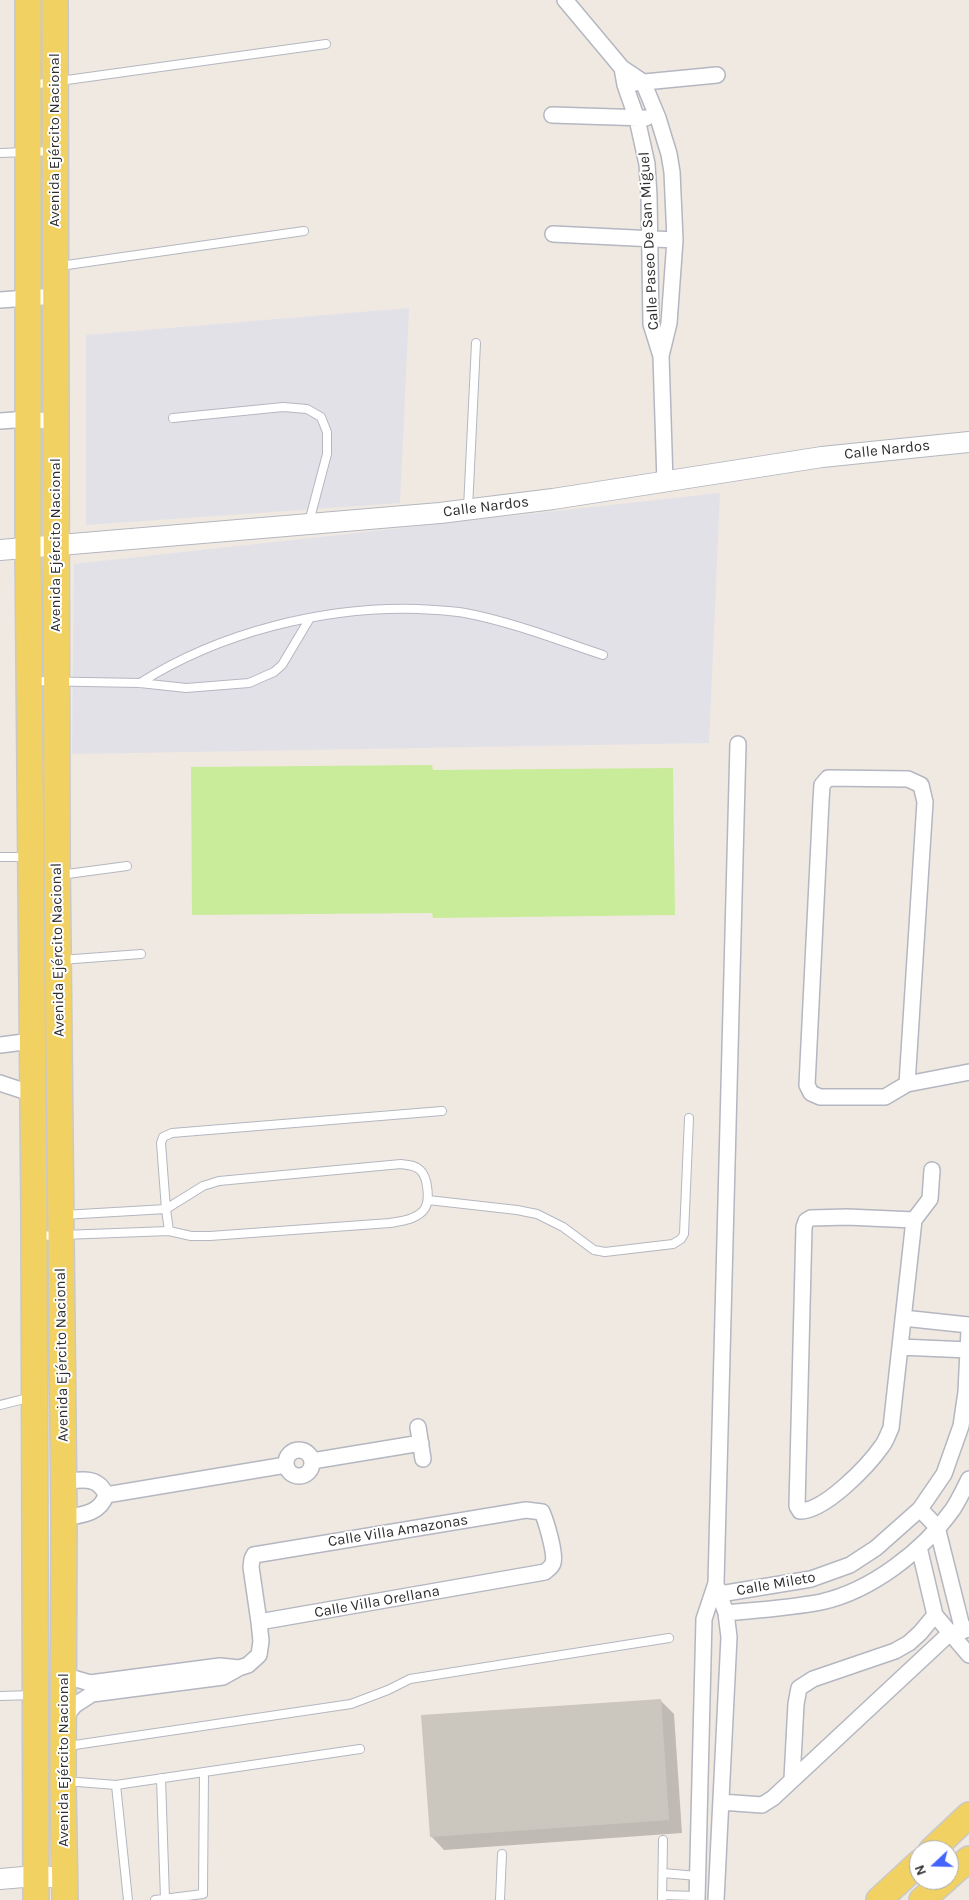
<!DOCTYPE html>
<html>
<head>
<meta charset="utf-8">
<style>
  body { margin:0 }
  #map { position:relative; width:969px; height:1900px; overflow:hidden; background:#efe9e1; font-family:Karla,sans-serif }
  canvas { display:block }
  .north { position:absolute; left:909px; top:1840px; width:50px; height:50px; box-sizing:border-box; background:#fff; border:1px solid #ababab; border-radius:50%; rotate:249deg; font-size:14px; font-weight:700; line-height:20px; text-align:center; color:#2e2e2e }
  .north::after { content:''; display:block; margin:auto; width:18px; height:22px; background:#4264fb; clip-path:polygon(50% 0,100% 100%,50% 72%,0 100%) }
</style>
</head>
<body>
<div id="map">
<canvas width="969" height="1900"></canvas>
<div class="north">N</div>
</div>
<script>
const c = document.querySelector('canvas').getContext('2d');
c.lineJoin = 'round';
function paint(path, color) { c.fillStyle = color; c.fill(path, 'evenodd'); }
function stroke(path, color, width, dash) { c.strokeStyle = color; c.lineWidth = width; c.lineCap = dash ? 'butt' : 'round'; c.setLineDash(dash || []); c.stroke(path); }
function label(font, color, halo, rows, align = 'center') {
  c.font = font + ' Karla,sans-serif'; c.lineWidth = 4; c.setLineDash([]); c.textBaseline = 'middle'; c.strokeStyle = halo; c.fillStyle = color; for (const [text, x, y, turn = 0] of rows) {
    c.save(); c.translate(x, y); c.rotate((+turn || 0) * Math.PI / 180); c.textAlign = isNaN(turn) ? turn : align; if (halo) c.strokeText(text, 0, 0); c.fillText(text, 0, 0); c.restore();
  }
}
paint(new Path2D(`
  M409,308L400,503L86,525V335Z
  M720,493L709,743L72,754L74,564Z`), '#e3e1e8');
paint(new Path2D(`
  M432,765L433,770L673,768L675,915L433,918L432,913L192,915L191,767Z`), '#c9ec9a');
paint(new Path2D(`
  M660,1700L674,1714L682,1833L444,1850L431,1836Z`), '#0003');
paint(new Path2D(`
  M661,1699L669,1820L430,1837L421,1715Z`), '#cbc7bf');
const service = new Path2D(`
  M31,85L326,44
  M0,153L53,151
  M60,266L304,231
  M173,418L283,407L307,409L321,417L327,432V454L309,522
  M468,508L476,343
  M32,681L140,683L186,688L249,683L274,672L282,665L310,618
  M140,683C220,632 325,606 419,609C434,610 450,610 465,613C512,622 558,640 603,655
  M0,857H28
  M60,875L127,866
  M61,960L141,954
  M428,1200L517,1210L537,1214L563,1227L594,1250L605,1252L673,1244L681,1239L684,1234L689,1118
  M63,1215L166,1209L161,1143L163,1137L172,1133L442,1111
  M36,1236L169,1231L191,1236H210L390,1223C401,1221 414,1220 423,1211C431,1203 428,1177 420,1170C415,1165 408,1165 401,1164L219,1181L203,1186L166,1209L169,1231
  M0,1405L32,1397
  M0,1696L33,1695
  M68,1746L351,1704L388,1690L410,1679L669,1638
  M161,1778L165,1899
  M65,1781L116,1785L360,1749
  M116,1785L128,1900
  M663,1873L697,1876
  M662,1895L696,1896
  M155,1900L203,1894L204,1772
  M500,1900L502,1854
  M662,1900L663,1840`);
const minor = new Path2D(`
  M565,0L622,68L643,82L658,118L669,154L672,172L675,240L669,323L661,356L665,482
  M622,68L625,85L637,119L647,164L649,196L651,324L661,356
  M634,83L717,75
  M552,115L646,118
  M553,234L675,240
  M0,300L55,296
  M0,421L29,419L55,422
  M0,1045L32,1041
  M0,1083L33,1094
  M907,1084L925,802L921,785L908,779L828,778L822,785L821,801L807,1085L811,1093L820,1097H885L907,1084L969,1072
  M914,1220L847,1217L811,1218L806,1221L804,1227L797,1506L800,1511C825,1511 868,1466 882,1446C886,1441 888,1434 891,1428L914,1220L930,1199L932,1170
  M903,1318L969,1325
  M900,1347L969,1350
  M418,1427L423,1459
  M286 1463a13 13 0 1 1 26 0a13 13 0 1 1-26 0Z
  M312,1461L421,1443
  M63,1482C80,1480 98,1475 106,1495C100,1514 81,1515 64,1518
  M106,1495L286,1465
  M920,1509L937,1527L963,1631
  M919,1547L935,1615L969,1655
  M720,1594L811,1579L850,1565L876,1548L920,1509L944,1474L961,1426L966,1392L969,1330
  M726,1613C758,1610 790,1608 821,1602C871,1591 923,1551 953,1509C959,1500 964,1489 969,1479
  M64,1672L73,1678L90,1683L220,1666L239,1668
  M64,1718L75,1705L92,1694L223,1677L239,1668L248,1665L259,1655L261,1641L259,1622L251,1567L252,1559L254,1555L526,1510L542,1512C546,1521 556,1554 553,1563C552,1567 548,1569 545,1572L259,1622
  M792,1779L796,1704L799,1688L813,1679L895,1651L909,1643L920,1633L935,1615
  M721,1802L762,1805L773,1798L950,1633L969,1629
  M697,1900L704,1619L716,1583L738,744
  M716,1900L729,1637L726,1613L717,1587`);
const tertiary = new Path2D(`
  M0,550L440,513L553,499L822,457L969,442
  M0,1879L36,1876L65,1878`);
const primary = new Path2D(`
  M28,0V547L34,1216L36,1900
  M55,0L57,854L64,1518L63,1781L65,1900
  M932,1850L969,1815
  M949,1876L969,1859
  M879,1900L919,1863
  M922,1900L945,1880`);
stroke(service, '#b4b7c1', 10);
stroke(minor, '#b4b7c1', 18);
stroke(tertiary, '#b4b7c1', 22);
stroke(primary, '#c9c9c9', 28);
stroke(service, '#fff', 8);
stroke(minor, '#fff', 15);
stroke(tertiary, '#fff', 20);
stroke(primary, '#f2d163', 25);
label('15px', '#2e2e2e', '#fff', [
  ["Avenida Ejército Nacional",55,140,-90],
  ["Calle Paseo De San Miguel",649,241,-93],
  ["Calle Nardos",887,450,-6],
  ["Calle Nardos",486,507,-7],
  ["Avenida Ejército Nacional",56,545,-90],
  ["Avenida Ejército Nacional",58,950,-91],
  ["Avenida Ejército Nacional",62,1355,-91],
  ["Calle Villa Amazonas",398,1531,-9],
  ["Calle Mileto",776,1584,-10],
  ["Calle Villa Orellana",377,1602,-10],
  ["Avenida Ejército Nacional",64,1760,-90]
]);
</script>
</body>
</html>
